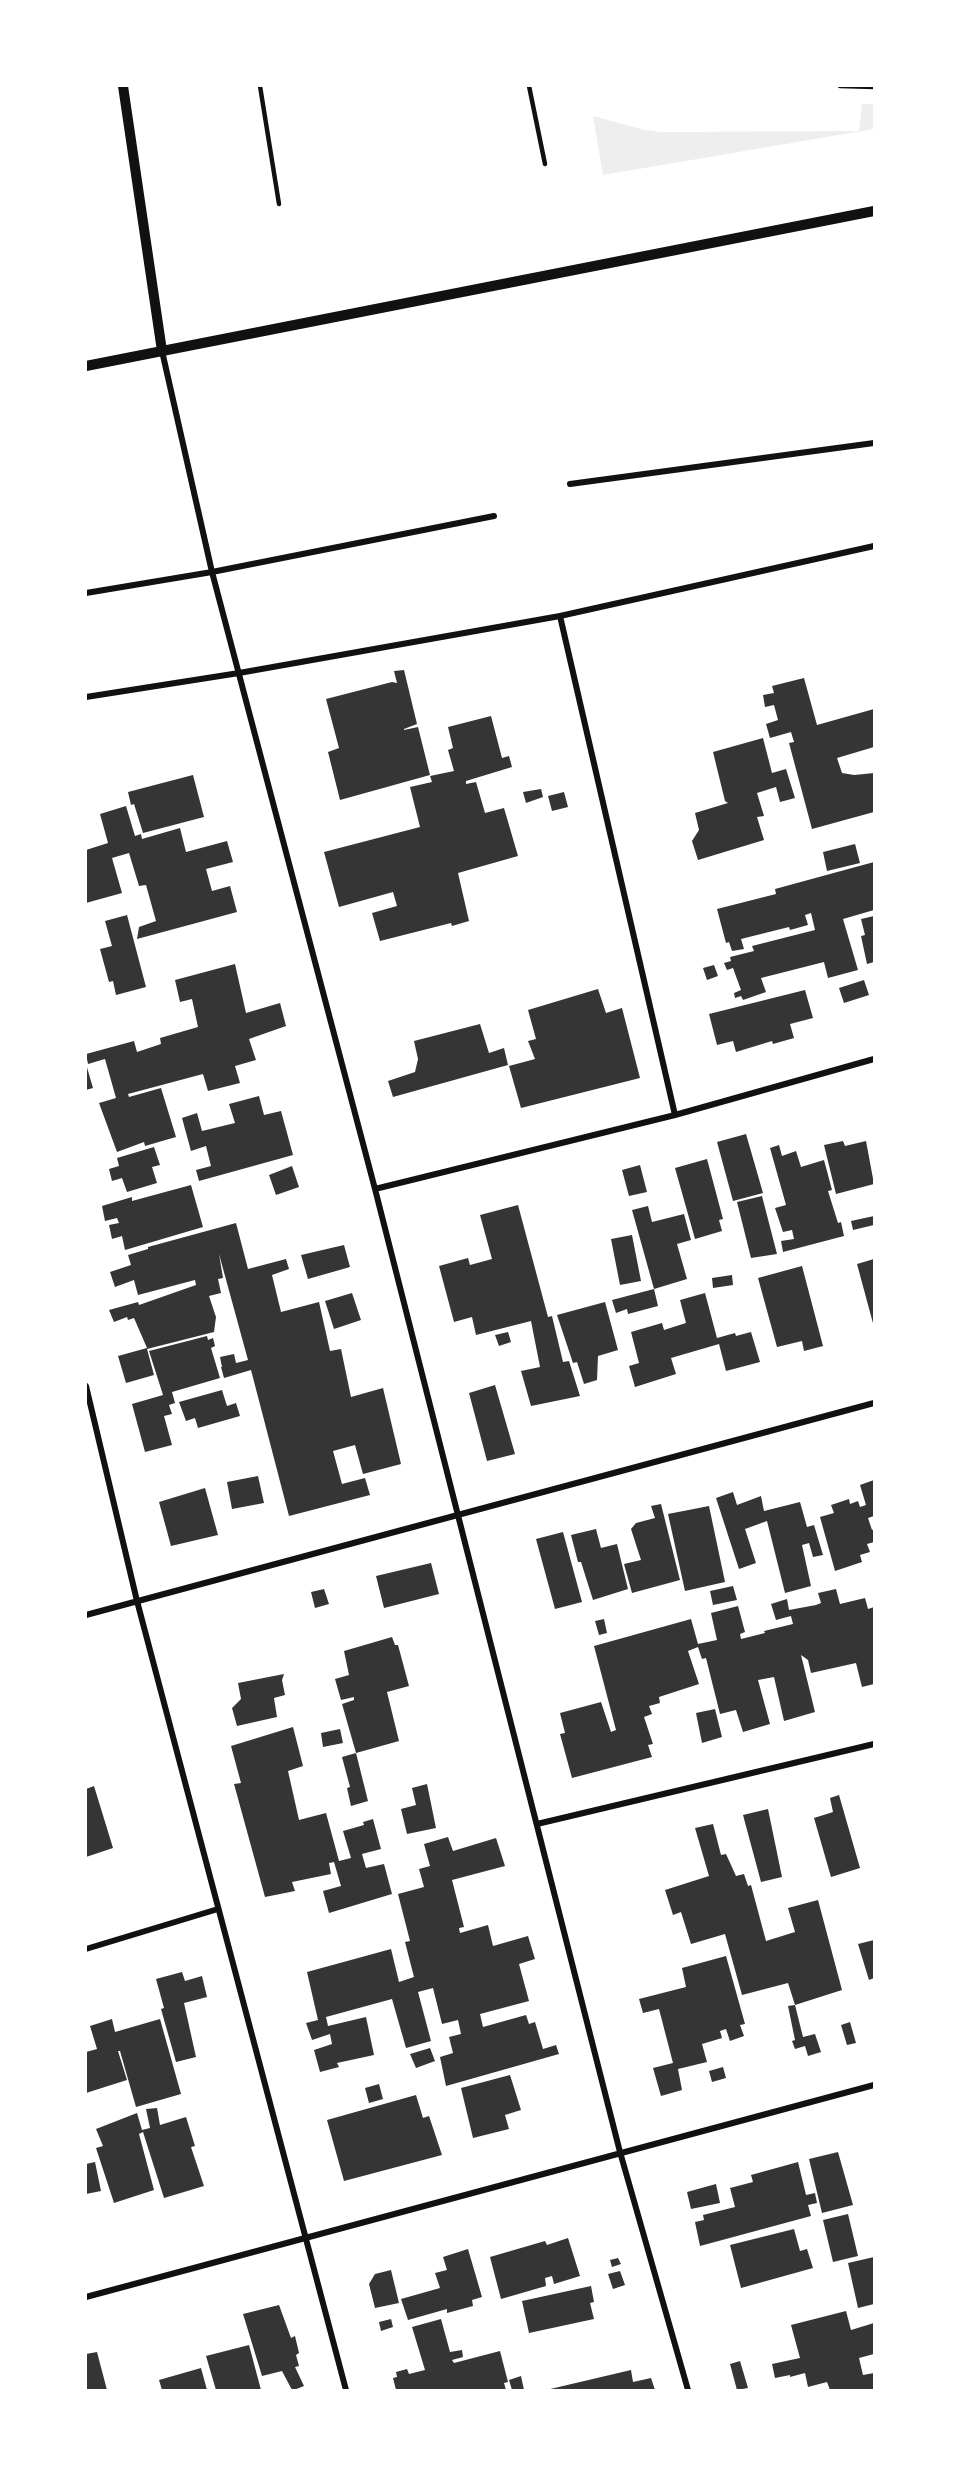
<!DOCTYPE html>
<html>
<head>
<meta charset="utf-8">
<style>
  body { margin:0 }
  #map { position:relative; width:960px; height:2476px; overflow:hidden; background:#fff; font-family:Quicksand,sans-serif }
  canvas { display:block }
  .frame { position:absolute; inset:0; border:87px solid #fff; pointer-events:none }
</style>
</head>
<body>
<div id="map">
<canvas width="960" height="2476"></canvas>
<div class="frame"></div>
</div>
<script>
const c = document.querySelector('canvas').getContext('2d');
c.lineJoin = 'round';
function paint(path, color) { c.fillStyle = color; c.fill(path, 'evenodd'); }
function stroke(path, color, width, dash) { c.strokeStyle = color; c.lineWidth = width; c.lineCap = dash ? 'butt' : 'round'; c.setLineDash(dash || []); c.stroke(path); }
paint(new Path2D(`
  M862,104H874V129L603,175L593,116L645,130L662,132L859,131Z`), '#eee');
paint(new Path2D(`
  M404,670L417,724L404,729V730L418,727L430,775L340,800L328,752L339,748L326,699L392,682L397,683L394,671Z
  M804,678L817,725L874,709V747L837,758L842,773L854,775L874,773V812L812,829L789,743L794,742L791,732L770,738L766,724L778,720L774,705L765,707L763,695L774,693L772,686Z
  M491,716L502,758L509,756L512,767L466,781V784L476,782L485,813L504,808L518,856L458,873L469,921L452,926L451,923L380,941L372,913L397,906L393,892L339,907L324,852L420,827L410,787L432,782L430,776L454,771L448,750L453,748L448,727Z
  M763,738L772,773L786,769L795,798L780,802L776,787L757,793L764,816L757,817L764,840L698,860L692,841L699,830L695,813L728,803L725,801L713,752Z
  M193,775L204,817L143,833L134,804L131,805L128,792Z
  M541,789L543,797L526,803L523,792Z
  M564,792L568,807L552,811L548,796Z
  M126,806L135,836L141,834L142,839L180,828L186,852L227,841L233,862L206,869L212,891L230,886L237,912L137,939L139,927L156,921L146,885L139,886L129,853L112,858L122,893L86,903V850L108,843L100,814Z
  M855,844L860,863L827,871L823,852Z
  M874,862V910L843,919L858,970L828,978L824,962L761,978L766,992L743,1000L741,996L735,998L734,993L741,990L733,968L727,970L724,963L731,961L730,957L754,951L752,946L815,930L811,913L805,915L808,925L790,930L789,927L741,939L744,949L732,951L729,942L726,943L717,909L776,894L775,889Z
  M127,915L146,987L116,995L113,981L109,982L100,949L112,946L105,921Z
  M874,916V962L867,964L861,936L865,935L861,919Z
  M235,964L246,1013L280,1003L286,1026L249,1039L256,1060L235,1066L240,1083L208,1091L203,1074L128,1094L129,1097L161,1088L176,1137L145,1146L144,1142L117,1152L99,1103L116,1098L105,1059L88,1064L86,1054L134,1041L137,1052L161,1044L160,1038L198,1027L192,999L180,1002L175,980Z
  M714,965L718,976L707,980L703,968Z
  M864,980L869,995L844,1003L839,988Z
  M598,989L606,1013L622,1008L640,1078L521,1108L509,1066L535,1059L528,1041L536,1039L528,1010Z
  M805,990L813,1018L790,1024L794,1038L773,1044L772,1041L736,1052L733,1041L717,1045L709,1014Z
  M480,1024L489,1053L504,1048L508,1065L393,1097L388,1081L415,1072L418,1059L414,1041Z
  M86,1064L93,1088L86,1090Z
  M259,1096L264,1115L281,1111L293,1155L199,1181L196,1170L211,1166L206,1146L191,1151L182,1118L197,1113L202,1131L235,1123L229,1104Z
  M746,1134L763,1193L733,1201L717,1142Z
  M843,1141L845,1146L866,1141L874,1184L836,1194L824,1145Z
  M779,1145L782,1156L796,1151L801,1167L824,1160L832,1190L828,1191L838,1223L841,1222L844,1236L783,1252L781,1241L794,1239L792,1230L783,1232L775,1208L786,1205L770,1148Z
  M154,1147L160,1165L152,1167L157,1183L127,1192L122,1178L112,1181L109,1169L119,1166L117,1158Z
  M707,1159L723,1219L719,1220L722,1231L695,1239L675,1168Z
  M640,1165L647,1192L629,1196L622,1170Z
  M292,1166L299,1187L276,1195L269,1175Z
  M191,1185L203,1227L125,1250L122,1236L112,1239L109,1225L119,1223L117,1218L105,1221L102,1206L132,1197V1201Z
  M762,1196L777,1254L751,1258L737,1202Z
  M518,1205L548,1317L552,1316L563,1362L569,1361L580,1396L531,1406L521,1371L540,1367L531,1321L476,1335L472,1317L454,1322L439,1266L468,1258L470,1265L492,1259L480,1215Z
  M648,1206L652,1222L684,1214L691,1240L677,1244L687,1279L654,1289L632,1210Z
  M874,1216V1225L853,1230L851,1221Z
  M236,1223L248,1269L286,1259L289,1269L272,1275L281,1312L319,1302L330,1351L341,1349L351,1397L383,1388L401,1464L363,1474L355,1445L333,1451L342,1484L365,1478L370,1495L289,1516L251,1370L224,1378L221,1367H222L220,1357L234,1354L236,1363L248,1360L219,1254L223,1278L218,1279L221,1293L209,1296L216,1317L214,1332L147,1349L154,1375L126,1383L118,1356L147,1348L134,1318L128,1320L127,1317L114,1322L109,1310L138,1302L139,1305L196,1285L195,1280L138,1295L134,1280L115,1287L110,1272L131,1265L128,1255L148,1249V1247Z
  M632,1235L641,1281L620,1285L611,1239Z
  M344,1245L350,1267L308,1279L301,1255Z
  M874,1259V1327L857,1264Z
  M802,1266L823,1346L804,1351L802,1341L777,1347L758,1278Z
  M732,1275L733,1285L713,1288L712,1278Z
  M654,1289L658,1306L628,1314L627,1309L616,1313L612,1300Z
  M352,1293L361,1320L334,1329L325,1301Z
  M705,1293L717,1338L735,1333L736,1336L751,1332L760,1362L726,1371L719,1344L671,1358L676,1374L635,1387L629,1366L639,1363L631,1332L662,1323L664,1330L686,1323L680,1300Z
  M605,1302L618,1350L598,1356L597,1380L584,1384L577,1362L573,1363L557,1315Z
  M508,1332L511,1342L499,1346L495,1335Z
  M207,1336L208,1340L213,1338L215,1346L211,1348L220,1378L172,1392L175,1403L169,1405L172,1414L164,1416L172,1445L145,1452L132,1404L163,1395L149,1351Z
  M495,1385L515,1454L487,1461L469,1393Z
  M222,1390L227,1406L236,1403L240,1416L198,1428L195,1418L186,1421L179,1402Z
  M258,1476L264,1503L232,1509L227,1482Z
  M874,1480V1516L868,1518L872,1530L874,1529V1542L867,1544L870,1552L860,1555L862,1562L835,1571L820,1517L834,1513L831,1505L849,1499L850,1504L858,1501L860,1507L866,1505L860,1485Z
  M205,1488L218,1535L171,1546L159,1502Z
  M733,1492L737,1505L761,1496L764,1511L800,1502L807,1527L814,1525L823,1555L813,1557L809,1543L802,1545L811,1586L785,1593L767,1521L745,1529L756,1563L739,1569L716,1498Z
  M661,1504L680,1580L632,1593L624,1564L641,1560L631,1529L636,1523L655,1518L651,1506Z
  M709,1506L725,1582L685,1591L668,1514Z
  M596,1529L601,1548L617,1544L628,1589L593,1600L581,1562H578L571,1535Z
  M563,1532L582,1602L555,1609L536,1539Z
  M431,1563L439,1594L384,1608L376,1576Z
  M733,1586L737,1600L713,1605L710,1591Z
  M324,1589L329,1604L315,1608L311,1592Z
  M836,1589L840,1604L865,1598L868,1609L874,1607V1684L862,1687L856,1663L811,1673L808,1660L801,1655L815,1712L784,1721L774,1677L758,1680L770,1724L743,1732L736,1710L720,1714L706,1658L702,1659L698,1647L688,1651L699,1684L659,1697L660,1703L649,1706L652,1714L644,1717L653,1744L648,1745L652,1757L572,1778L560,1734L565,1733L560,1713L601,1702L611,1732L616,1730L594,1646L691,1619L698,1644L717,1640L711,1613L738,1606L745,1632L740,1634L741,1639L765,1633L764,1631L793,1624L791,1616L776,1620L771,1604L787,1599L789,1610L816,1605L821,1603L818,1593Z
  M604,1619L607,1633L599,1635L595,1621Z
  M392,1637L395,1645H398L409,1686L387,1692L399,1741L356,1753L342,1704L354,1700V1697L341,1700L335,1679L349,1675L344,1651Z
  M284,1674L282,1680L285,1695L274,1698L277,1717L237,1726L232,1708L241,1699L238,1683Z
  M715,1709L722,1737L702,1743L696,1713Z
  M293,1727L303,1766L288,1771L299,1820L326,1813L339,1861L351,1858L343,1831L364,1825L363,1822L373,1819L381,1849L362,1854L366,1868L384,1864L392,1894L329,1913L323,1891L341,1886L334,1862L329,1863L331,1874L292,1882L295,1891L265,1897L234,1784L241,1783L231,1746Z
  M340,1729L343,1743L323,1747L321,1733Z
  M356,1753L368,1801L351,1806L347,1788L350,1787L342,1757Z
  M427,1784L436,1828L407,1834L401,1809L416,1805L412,1788Z
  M94,1786L113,1848L86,1857V1789Z
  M839,1795L860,1868L831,1877L814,1818L833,1812L830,1798Z
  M768,1809L782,1877L761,1882L743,1815Z
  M713,1824L721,1855L726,1854L736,1876L744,1874L748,1886L751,1885L766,1941L795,1932L788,1908L818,1900L842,1990L795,2005L788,1983L742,1995L725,1934L691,1944L681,1912L673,1915L665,1890L709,1876L695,1828Z
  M448,1837L453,1851L496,1838L505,1866L452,1880L464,1927L459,1928L460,1933L488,1925L493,1946L528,1936L535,1959L519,1964L529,2001L480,2014L483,2027L526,2015L529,2024L535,2022L543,2049L556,2045L559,2054L446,2086L440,2057L453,2053L449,2037L461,2034L458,2020L442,2024L433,1988L418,1992L431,2041L406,2048L392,1999L326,2017L328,2026L366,2017L374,2055L337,2063L339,2067L320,2072L314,2050L332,2044L330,2034L312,2040L306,2023L318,2020L307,1972L391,1949L399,1982L414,1977L405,1942L410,1941L398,1894L424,1887L419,1869L430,1866L424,1844Z
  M874,1940V1978L869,1980L858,1944Z
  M726,1956L745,2024L740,2025L744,2036L730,2041L726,2029L720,2031L722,2038L702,2044L707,2062L678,2069L682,2090L661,2096L653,2068L673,2063L659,2009L643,2013L639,1999L686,1987L682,1968Z
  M182,1972L185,1981L202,1976L207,1997L184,2003L196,2057L176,2062L161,2009L164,2008L156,1979Z
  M795,2005L803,2037L815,2034L821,2052L808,2056L805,2046L795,2049L792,2041L795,2040L788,2006Z
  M112,2019L115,2032L160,2019L181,2094L136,2107L120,2051H118L127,2080L86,2093V2052L97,2049L90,2026Z
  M850,2022L856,2043L847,2045L841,2025Z
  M430,2048L435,2061L416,2068L410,2054Z
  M723,2067L726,2078L712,2082L709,2071Z
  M510,2075L521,2110L505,2115L509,2129L473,2138L461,2088Z
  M379,2084L383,2099L369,2103L365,2088Z
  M416,2095L423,2118L429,2116L442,2155L344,2181L327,2120Z
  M157,2108L160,2125L186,2117L195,2146L191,2147L204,2186L164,2198L143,2132L139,2134L154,2190L114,2203L96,2148L103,2146L96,2129L137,2113L142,2130L150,2128L146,2109Z
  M838,2152L853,2205L822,2213L809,2159Z
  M95,2162L101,2191L86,2194V2164Z
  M798,2162L806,2195L815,2193L817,2203L808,2205L811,2216L700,2246L695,2222L704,2220L703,2215L735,2207L730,2188L753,2182L751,2175Z
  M716,2184L720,2203L691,2209L687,2192Z
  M848,2214L858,2256L833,2262L823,2220Z
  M794,2229L800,2251L807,2249L813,2268L741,2288L730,2245Z
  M568,2238L580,2276L554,2284L552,2276L545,2278L546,2286L501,2299L490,2257L545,2241L547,2245Z
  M468,2249L482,2297L472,2300L473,2306L447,2313V2309L408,2320L401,2299L440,2288L435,2273L447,2270L443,2257Z
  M874,2257V2304L858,2308L848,2263Z
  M618,2258L621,2264L612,2267L610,2260Z
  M391,2270L399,2303L375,2308L369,2284L375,2274Z
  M620,2271L625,2285L613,2289L608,2274Z
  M591,2286L594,2302L590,2303L594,2319L529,2333L522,2301Z
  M279,2305L291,2338L295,2336L299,2353L296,2355L299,2366L295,2367L304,2386L294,2390H292L282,2371L262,2376L243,2314Z
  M846,2311L851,2330L874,2323V2354L859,2358L863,2375L874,2373V2390H830L827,2382L808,2387L805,2373L790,2377V2375L775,2378L772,2364L800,2358L791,2325Z
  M391,2319L393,2327L381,2331L379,2322Z
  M441,2319L450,2352L462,2350L463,2357L452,2360L454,2363L500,2351L508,2382L504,2383L506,2390H396L393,2378L397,2377L396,2372L407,2369L409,2374L425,2370L412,2327Z
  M249,2345L261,2390H216L206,2356Z
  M97,2352L107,2390H86V2354Z
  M740,2361L748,2388L737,2390L730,2364Z
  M201,2368L207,2390H162L159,2380Z
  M631,2370L633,2382L651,2378L655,2390H546Z
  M521,2376L524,2390H512L509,2380Z`), '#353535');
stroke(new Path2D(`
  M260,86L279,204
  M529,86L545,164
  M840,86L874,87`), '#111', 4.5);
stroke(new Path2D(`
  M570,484L874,443
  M494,516L212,572L375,1189L620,2152L688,2390
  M86,593L212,572L162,351
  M560,616L675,1115
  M86,697L239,673L560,616L874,546
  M375,1189L675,1115L874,1059
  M86,1386L137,1601L346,2390
  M86,1615L874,1403
  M537,1824L874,1744
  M86,1949L218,1909
  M86,2297L874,2085`), '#111', 6);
stroke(new Path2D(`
  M123,86L162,351
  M86,366L874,211`), '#111', 10);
</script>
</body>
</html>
